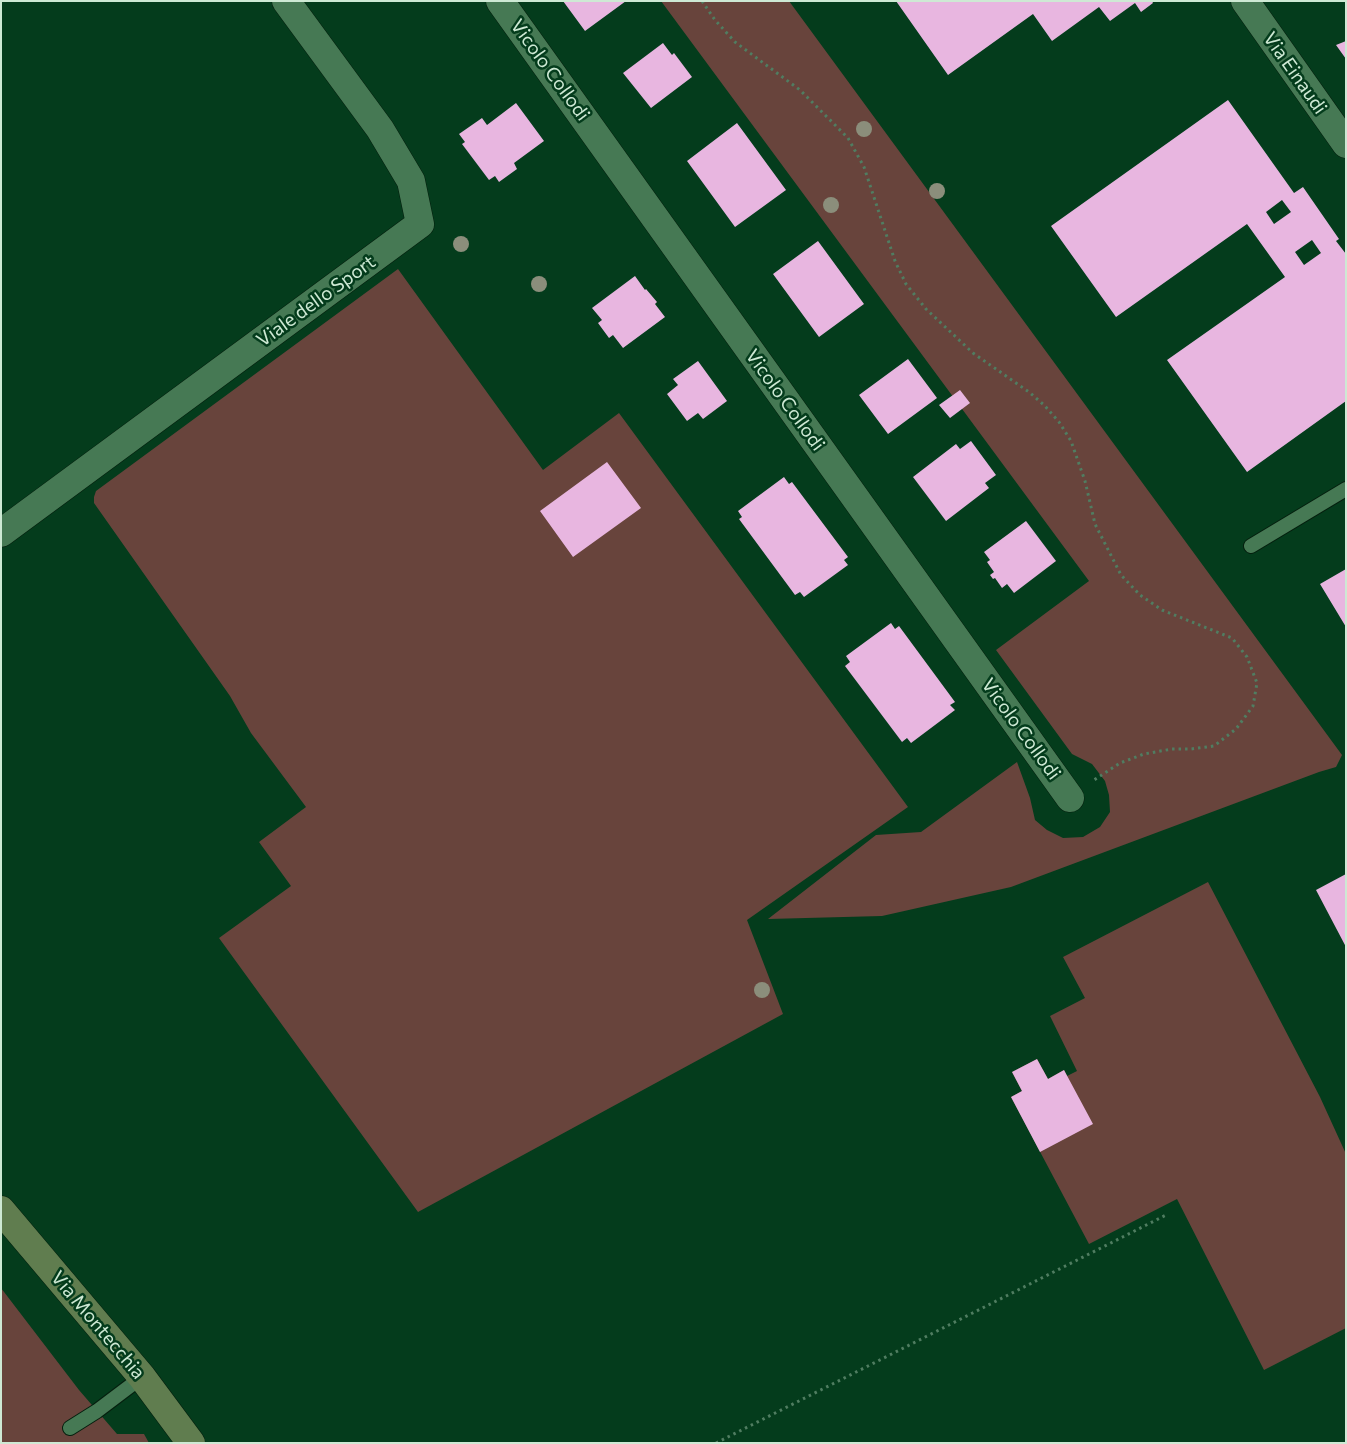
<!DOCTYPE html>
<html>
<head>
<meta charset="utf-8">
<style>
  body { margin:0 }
  #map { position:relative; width:1347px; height:1444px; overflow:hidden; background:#043c1c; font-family:Commissioner,sans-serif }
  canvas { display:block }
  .frame { position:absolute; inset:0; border:2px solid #cee9d4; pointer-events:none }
</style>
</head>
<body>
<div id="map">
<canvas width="1347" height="1444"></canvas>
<div class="frame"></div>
</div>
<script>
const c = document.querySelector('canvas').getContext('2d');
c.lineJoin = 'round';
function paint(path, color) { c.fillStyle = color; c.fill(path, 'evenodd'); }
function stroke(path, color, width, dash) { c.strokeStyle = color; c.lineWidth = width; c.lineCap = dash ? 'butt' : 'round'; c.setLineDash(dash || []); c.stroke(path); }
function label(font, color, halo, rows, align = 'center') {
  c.font = font + ' Commissioner,sans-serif'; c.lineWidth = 5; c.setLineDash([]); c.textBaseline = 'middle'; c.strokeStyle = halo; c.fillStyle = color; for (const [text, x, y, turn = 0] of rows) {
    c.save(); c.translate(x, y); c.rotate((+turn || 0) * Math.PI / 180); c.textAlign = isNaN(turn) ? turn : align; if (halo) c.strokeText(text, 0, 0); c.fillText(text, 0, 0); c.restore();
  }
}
paint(new Path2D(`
  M661,1H789L1342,755L1336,767L1319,772L1011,887L882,916L768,919L876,835L921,832L1017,762L1030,798L1035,820L1047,830L1063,838L1083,837L1100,827L1110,812L1109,795L1105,781L1092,764L1072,754L996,650L1089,581Z
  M398,269L543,470L619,413L908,807L747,920L783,1014L418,1212L219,938L291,886L259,842L306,807L251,733L230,696L94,503V497L96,491Z
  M1208,882L1320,1097L1346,1154V1328L1264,1370L1177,1199L1089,1244L1011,1097L1022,1091L1012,1072L1037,1059L1048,1079L1064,1070L1067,1076L1077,1071L1050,1016L1085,998L1063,957Z
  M1,1288L79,1390L117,1434H144L149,1443H1Z`), '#68443c');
paint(new Path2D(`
  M563,1H626L585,31Z
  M896,1H1152L1153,3L1141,12L1135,3L1110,21L1099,7L1052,41L1033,14L948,75Z
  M1346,41V59L1336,45Z
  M663,43L672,55L674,53L692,77L651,108L623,73Z
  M1228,100L1294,193L1303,187L1339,239L1336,241L1346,254V401L1247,472L1167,360L1285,277L1247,224L1116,317L1051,226ZM1282,200L1291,212L1274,224L1266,212ZM1312,240L1321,253L1304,265L1295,252Z
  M516,103L544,141L514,163L517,169L499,182L495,176L489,180L462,144L465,142L459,134L482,118L487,125Z
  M737,123L786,190L735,227L687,161Z
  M818,241L864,304L819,337L773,274Z
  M635,276L645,290L646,289L657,302L655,304L665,317L623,348L613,335L609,338L598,323L602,320L592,308Z
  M908,359L937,398L888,434L859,395Z
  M698,361L727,401L703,419L698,413L687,421L667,394L678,385L673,379Z
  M960,390L970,403L950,418L939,405Z
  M971,441L996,475L985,483L989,488L946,521L913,477L956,444L960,449Z
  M607,462L641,508L573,557L540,511Z
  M784,477L789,484L792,482L848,557L844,560L848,565L804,597L800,592L795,595L739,519L742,517L738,511Z
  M1026,521L1056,561L1014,593L1007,584L1002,588L995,578L993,579L990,575L994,572L987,562L990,560L984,552Z
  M1346,569V627L1320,584Z
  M891,623L895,629L899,626L955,702L950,705L955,710L911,743L907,738L902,742L845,666L850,662L846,656Z
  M1346,874V947L1316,890Z
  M1037,1059L1048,1079L1064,1070L1093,1124L1040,1152L1011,1097L1022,1091L1012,1072Z`), '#e8b6e0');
const lane = new Path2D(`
  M1251,546L1346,489
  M70,1428L97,1411L142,1377`);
const street = new Path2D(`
  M500,1L1070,798
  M1245,1L1346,144
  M1,533L420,224L411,181L380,129L286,1`);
const secondary = new Path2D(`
  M1,1210L142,1377L191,1443`);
stroke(lane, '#051f0e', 16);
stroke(street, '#051f0e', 29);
stroke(secondary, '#051f0e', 29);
stroke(new Path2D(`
  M702,1L715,20L735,42L800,90L848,138L864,167L895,261L906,284L926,309L973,353L1029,392L1044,405L1059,422L1071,441L1085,481L1095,524L1121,575L1140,595L1162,610L1232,638L1247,657L1257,683L1253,706L1236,729L1214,746L1191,749H1172L1144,754L1120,763L1094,780
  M716,1443L1168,1214`), '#507d61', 3, [2.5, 4]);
stroke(lane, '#467954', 14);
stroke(street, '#467954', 28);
stroke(secondary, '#607d4f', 28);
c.fillStyle = '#8b8e7b';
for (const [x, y] of [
  [864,129],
  [937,191],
  [831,205],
  [461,244],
  [539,284],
  [762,990]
]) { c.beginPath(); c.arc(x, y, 8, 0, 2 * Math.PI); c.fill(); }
label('19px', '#cee9d4', '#043c1c', [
  ["Vicolo Collodi",550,70,54],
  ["Via Einaudi",1295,73,55],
  ["Viale dello Sport",316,301,-36],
  ["Vicolo Collodi",785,400,54],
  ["Vicolo Collodi",1021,729,54],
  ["Via Montecchia",98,1325,50]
]);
</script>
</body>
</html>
